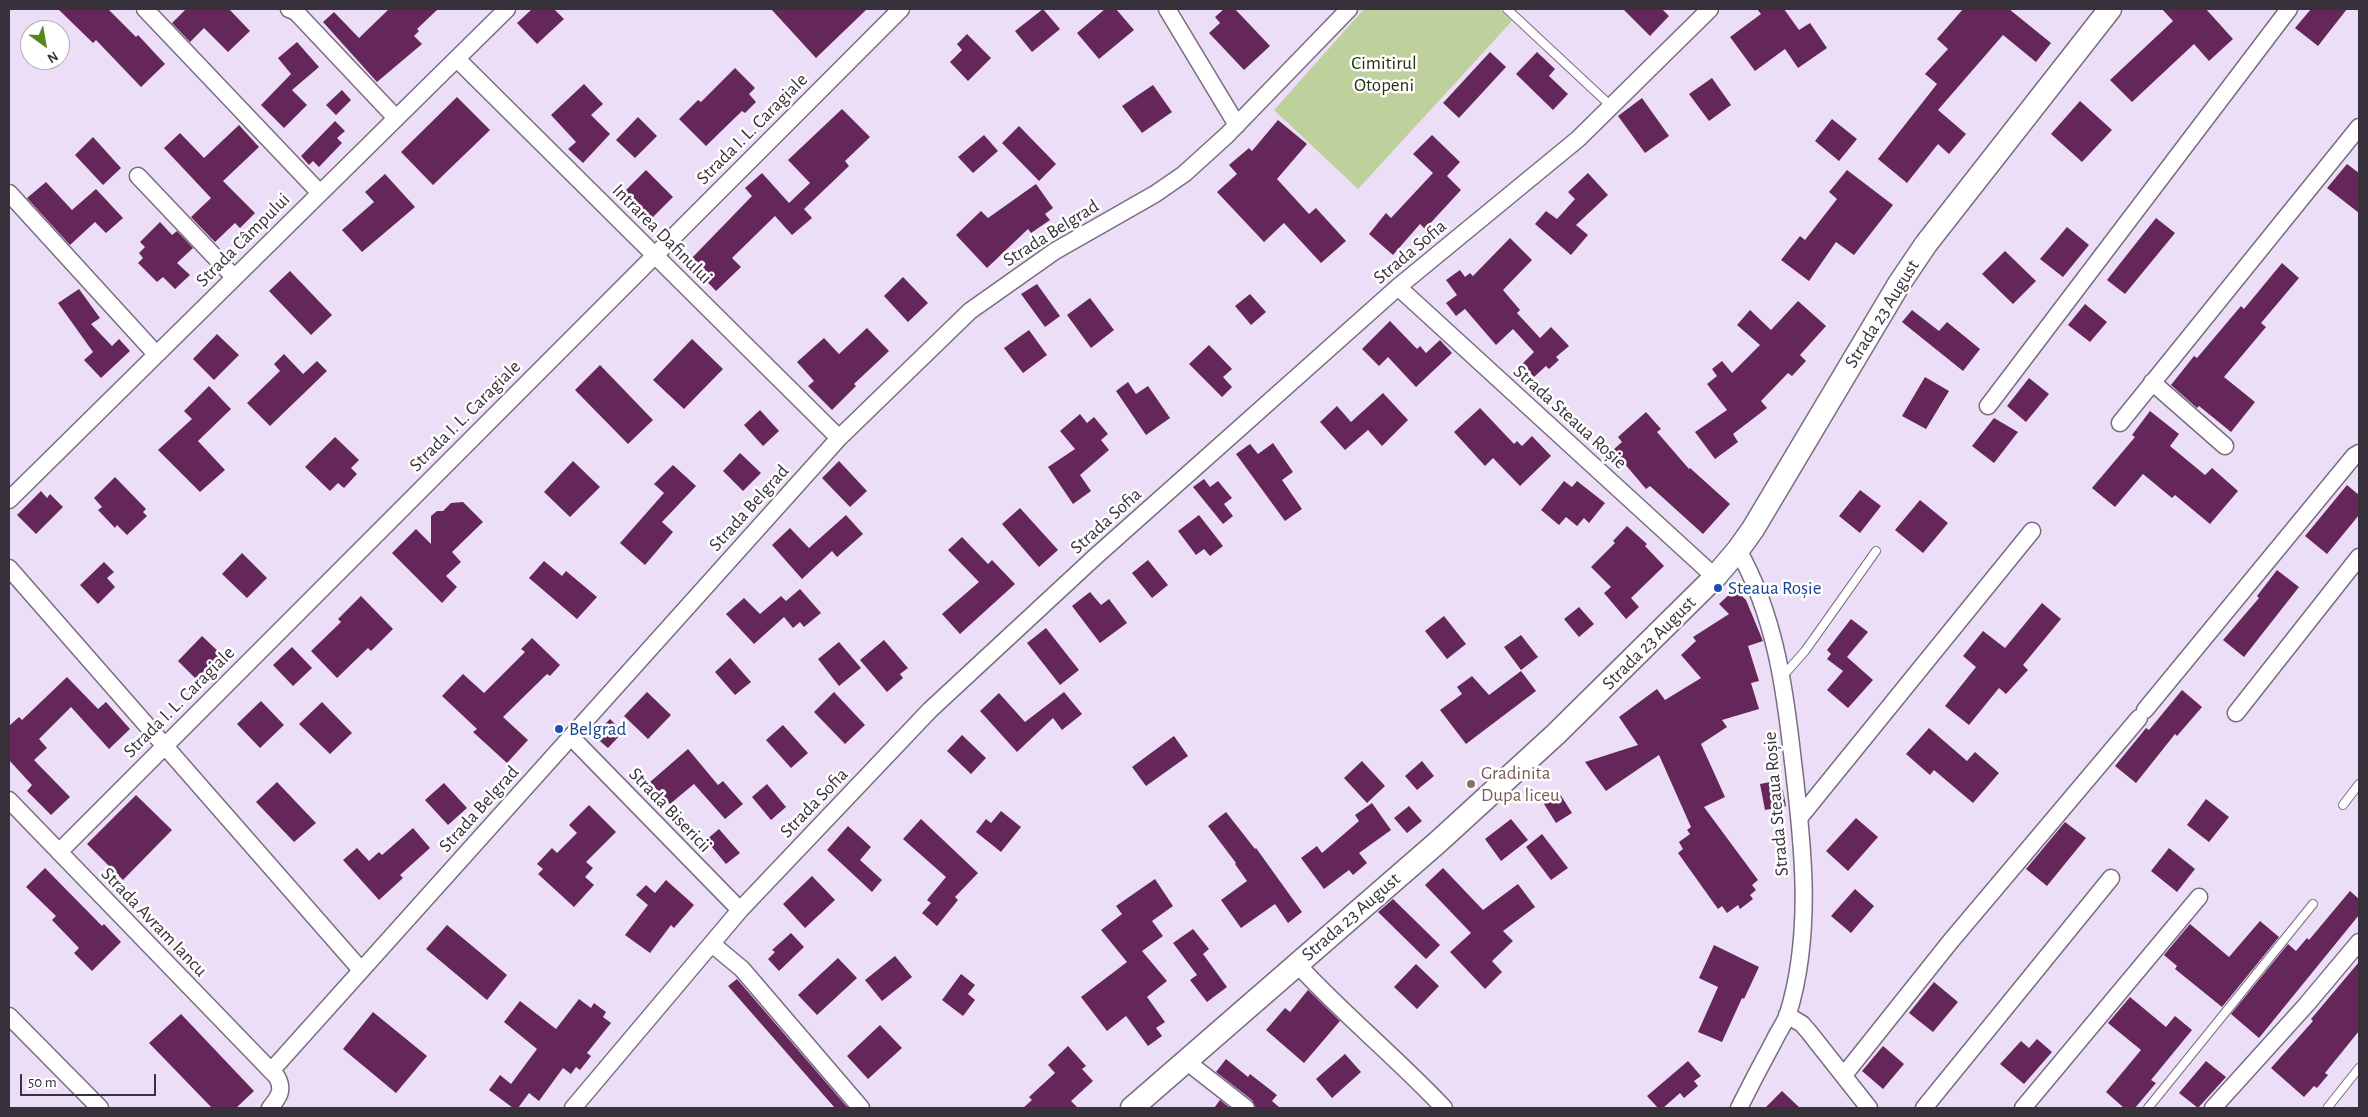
<!DOCTYPE html>
<html>
<head>
<meta charset="utf-8">
<style>
  body { margin:0 }
  #map { position:relative; width:2368px; height:1117px; overflow:hidden; background:#eddef7; font-family:"Alegreya Sans",sans-serif }
  canvas { display:block }
  .frame { position:absolute; inset:0; border:10px solid #36313a; pointer-events:none }
  .north { position:absolute; left:20px; top:20px; width:50px; height:50px; box-sizing:border-box; background:#fff; border:1px solid #afadb0; border-radius:50%; rotate:148deg; font-size:14px; font-weight:700; line-height:20px; text-align:center; color:#36313a }
  .north::after { content:''; display:block; margin:auto; width:18px; height:22px; background:#588719; clip-path:polygon(50% 0,100% 100%,50% 72%,0 100%) }
  .scale { position:absolute; left:20px; top:1074px; width:136px; height:22px; box-sizing:border-box; border:2px solid #36313a; border-top:0; padding-left:6px; font-size:15px; line-height:18px; white-space:nowrap; color:#36313a; -webkit-text-stroke:4px #fff; paint-order:stroke }
</style>
</head>
<body>
<div id="map">
<canvas width="2368" height="1117"></canvas>
<div class="frame"></div>
<div class="north">N</div>
<div class="scale">50 m</div>
</div>
<script>
const c = document.querySelector('canvas').getContext('2d');
c.lineJoin = 'round';
function paint(path, color) { c.fillStyle = color; c.fill(path, 'evenodd'); }
function stroke(path, color, width, dash) { c.strokeStyle = color; c.lineWidth = width; c.lineCap = dash ? 'butt' : 'round'; c.setLineDash(dash || []); c.stroke(path); }
function label(font, color, halo, rows, align = 'center') {
  c.font = font + ' "Alegreya Sans",sans-serif'; c.lineWidth = 5; c.setLineDash([]); c.textBaseline = 'middle'; c.strokeStyle = halo; c.fillStyle = color; for (const [text, x, y, turn = 0] of rows) {
    c.save(); c.translate(x, y); c.rotate((+turn || 0) * Math.PI / 180); c.textAlign = isNaN(turn) ? turn : align; if (halo) c.strokeText(text, 0, 0); c.fillText(text, 0, 0); c.restore();
  }
}
paint(new Path2D(`
  M1364,9H1499L1512,21L1358,189L1274,110Z`), '#bed19d');
paint(new Path2D(`
  M58,9H108L136,37L138,35L165,64L141,87L96,40L93,43Z
  M186,9H229L250,31L228,52L204,28L190,42L172,23Z
  M389,9H438L417,29L419,31L414,36L422,44L377,82L323,22L334,12L359,38Z
  M532,9H554L564,19L537,44L517,23Z
  M771,9H867L816,58Z
  M1043,9L1060,29L1032,52L1015,31Z
  M1105,9H1116L1134,30L1099,59L1077,33Z
  M1224,9H1235L1270,46L1244,70L1209,33L1220,23L1215,17Z
  M1623,9H1662L1669,16L1650,36Z
  M1757,9H1784L1799,30L1810,23L1827,48L1798,68L1785,49L1755,71L1730,37L1761,14Z
  M1963,9H2009L2051,43L2036,62L2003,35L1938,110L1966,134L1949,154L1938,144L1907,183L1878,159L1937,84L1925,74L1948,49L1937,39Z
  M2162,9H2206L2233,39L2209,61L2194,44L2132,102L2110,80L2173,21Z
  M2311,9H2347L2318,46L2295,28Z
  M967,34L991,58L968,81L950,62L962,50L957,44Z
  M297,42L319,67L292,90L307,105L284,128L261,105L291,74L278,58Z
  M1490,52L1506,67L1459,118L1443,103Z
  M1537,52L1555,69L1549,76L1568,94L1553,110L1516,74Z
  M735,68L755,88L749,94L756,102L745,113L742,111L706,146L679,119L698,100L701,102Z
  M1712,78L1731,105L1709,121L1689,94Z
  M584,84L603,104L591,115L610,134L583,163L568,149L576,142L551,115Z
  M1153,85L1172,112L1142,133L1122,106Z
  M342,90L351,100L336,115L326,105Z
  M457,97L490,130L433,185L401,152Z
  M1642,98L1669,136L1645,153L1618,116Z
  M2080,101L2112,130L2082,162L2051,134Z
  M842,109L870,137L845,161L849,166L804,209L812,218L792,235L775,216L732,258L741,267L716,291L688,262L752,196L745,188L762,173L789,203L810,183L788,160Z
  M638,117L657,136L635,158L616,140Z
  M1832,119L1857,139L1839,161L1815,141Z
  M1278,120L1307,144L1277,179L1309,214L1316,208L1346,241L1321,263L1284,223L1264,242L1217,192L1237,174L1229,165L1249,148L1252,151Z
  M335,121L345,131L337,138L342,143L319,167L313,161L309,165L301,156Z
  M239,125L259,147L223,181L255,213L240,228L235,223L215,242L191,217L211,198L164,148L180,133L204,158Z
  M1019,126L1056,164L1039,181L1002,143Z
  M984,135L998,151L973,173L958,157Z
  M1432,135L1460,162L1447,176L1461,190L1425,229L1420,224L1393,255L1369,234L1386,213L1391,218L1433,173L1413,154Z
  M93,137L121,168L103,185L75,155Z
  M2347,164L2359,173V213L2327,188Z
  M646,170L673,197L651,219L624,192Z
  M1847,170L1893,205L1854,255L1836,242L1809,281L1781,260L1800,236L1805,240L1837,199L1829,192Z
  M1588,173L1608,195L1576,225L1588,235L1571,255L1535,224L1546,211L1557,219L1575,199L1568,192Z
  M385,174L415,207L362,252L342,230L374,202L365,192Z
  M46,182L72,210L96,189L123,218L106,233L95,222L70,245L27,198Z
  M1036,184L1053,208L1045,214L1050,220L1031,233L1028,229L987,268L956,235L981,211L988,218Z
  M2156,218L2175,233L2125,294L2107,280Z
  M160,222L172,235L177,231L193,248L177,263L190,275L175,289L163,277L157,282L138,263L143,258L139,253L145,247L140,242Z
  M2067,227L2089,245L2063,277L2040,259Z
  M1510,238L1532,260L1503,290L1520,310L1517,313L1540,338L1551,327L1569,346L1556,357L1559,360L1549,369L1546,366L1534,377L1522,364L1534,352L1513,329L1496,345L1465,309L1456,316L1446,303L1457,295L1446,280L1460,270L1465,277L1470,273L1473,276Z
  M2005,251L2036,281L2013,304L1982,274Z
  M2282,263L2299,278L2261,323L2266,327L2224,377L2255,402L2231,432L2199,406L2197,408L2171,385L2194,356L2197,358L2241,306L2244,309Z
  M290,271L332,315L311,335L269,291Z
  M903,277L928,303L908,322L884,296Z
  M1037,284L1060,316L1045,327L1021,294Z
  M79,289L100,318L91,324L112,346L119,339L130,351L101,378L84,360L93,352L58,303Z
  M1250,294L1266,312L1251,325L1235,306Z
  M1090,298L1114,330L1091,348L1067,315Z
  M1798,301L1826,326L1800,355L1806,361L1792,376L1788,373L1761,401L1767,408L1733,434L1738,442L1715,459L1695,432L1727,410L1707,384L1717,376L1712,369L1722,361L1732,373L1760,345L1737,325L1750,310L1771,330Z
  M2085,304L2107,322L2090,342L2068,325Z
  M1912,310L1939,331L1947,322L1980,349L1963,371L1902,322Z
  M1390,321L1417,349L1420,346L1426,353L1440,340L1452,353L1416,387L1388,357L1379,366L1362,349Z
  M867,328L889,351L854,384L856,386L832,410L808,386L814,381L797,362L824,338L839,354Z
  M1029,330L1047,355L1023,373L1004,348Z
  M217,334L239,355L214,380L193,359Z
  M692,339L723,369L684,409L653,380Z
  M1209,345L1232,369L1223,377L1232,387L1222,397L1189,364Z
  M284,354L303,374L317,361L327,371L270,426L247,403L280,371L274,364Z
  M600,365L653,420L628,444L575,390Z
  M1925,377L1949,391L1926,429L1902,416Z
  M2029,378L2049,394L2026,422L2007,406Z
  M1128,382L1136,394L1148,386L1170,418L1146,435L1116,391Z
  M209,386L231,409L198,441L225,470L200,492L158,450L192,419L184,411Z
  M1383,393L1408,420L1382,446L1368,430L1345,450L1320,422L1337,406L1351,422Z
  M1480,408L1514,444L1517,441L1522,446L1532,436L1551,456L1520,486L1493,458L1485,466L1454,432Z
  M760,410L779,431L763,446L744,425Z
  M2150,411L2179,434L2170,446L2205,475L2212,468L2238,491L2210,524L2175,495L2172,498L2143,474L2115,507L2092,488L2135,437L2132,435Z
  M1646,412L1661,429L1657,432L1689,469L1690,468L1730,504L1703,534L1650,486L1646,489L1613,450L1622,442L1618,437Z
  M1080,414L1087,423L1094,417L1108,434L1101,440L1109,450L1080,475L1091,491L1073,504L1048,467L1075,449L1060,431Z
  M1994,418L2018,432L1994,463L1972,446Z
  M335,437L359,460L351,468L357,474L344,488L338,483L330,491L305,467Z
  M1273,443L1293,472L1282,480L1302,509L1285,521L1236,454L1250,444L1258,454Z
  M740,453L761,473L743,491L723,471Z
  M573,461L600,487L570,517L544,492Z
  M839,461L867,491L850,507L822,478Z
  M673,465L696,486L662,522L673,532L645,565L620,543L664,493L654,484Z
  M115,477L146,509L143,512L147,516L127,535L117,525L115,528L98,510L102,507L94,498Z
  M1204,479L1210,487L1218,481L1232,498L1224,504L1233,516L1223,524L1193,487Z
  M1564,481L1572,487L1577,481L1605,503L1589,523L1584,518L1577,526L1566,517L1559,525L1541,510Z
  M2347,485L2359,495V515L2327,554L2305,536Z
  M1860,490L1881,506L1860,533L1839,516Z
  M41,491L47,498L50,494L63,507L36,534L17,515Z
  M1920,500L1948,523L1923,553L1895,530Z
  M463,502L483,522L452,552L461,562L446,576L457,587L442,603L392,553L416,529L431,544V516L437,511H443L451,503Z
  M1020,508L1058,550L1039,567L1002,524Z
  M846,515L863,534L837,557L832,551L802,579L772,545L790,528L809,548Z
  M1199,515L1223,546L1210,556L1204,549L1196,555L1178,531Z
  M1627,526L1647,544L1645,546L1664,566L1631,598L1639,607L1626,619L1604,593L1611,587L1591,567L1615,543L1613,541Z
  M962,537L988,564L992,560L1015,584L960,634L942,614L979,582L948,550Z
  M242,553L267,578L247,598L222,574Z
  M1148,560L1168,585L1152,598L1132,573Z
  M544,561L562,576L566,571L597,597L577,619L529,578Z
  M104,562L114,572L107,578L115,587L98,604L80,585Z
  M2277,570L2299,587L2244,657L2223,640L2259,598L2257,596Z
  M800,589L821,613L804,627L800,622L793,628L784,617L754,644L726,614L744,598L760,614L781,596L786,601Z
  M1735,589L1746,600L1763,641L1748,646L1759,681L1751,683L1759,709L1722,720L1727,727L1701,744L1725,797L1704,807L1758,880L1752,885L1756,890L1750,895L1753,899L1740,909L1738,905L1727,913L1722,906L1718,909L1678,853L1683,849L1679,842L1690,834L1687,830L1691,827L1659,755L1606,791L1585,762L1638,745L1619,717L1657,689L1665,700L1701,678L1681,655L1696,641L1693,637L1729,614L1719,604Z
  M1090,592L1101,605L1109,599L1127,623L1100,643L1072,606Z
  M361,596L393,629L371,651L368,648L337,678L311,651L341,622L338,619Z
  M2042,603L2061,619L2023,665L2028,670L2006,694L1999,688L1969,725L1945,706L1976,667L1963,656L1983,631L2005,648Z
  M1579,607L1594,624L1579,637L1564,619Z
  M1444,616L1466,644L1447,659L1425,631Z
  M1851,619L1868,632L1847,657L1873,680L1848,708L1827,690L1843,671L1827,659L1831,654L1827,650Z
  M1046,628L1079,670L1060,685L1027,643Z
  M1521,635L1538,657L1521,670L1504,647Z
  M202,636L222,655L197,680L178,661Z
  M532,638L560,665L550,676L547,674L503,717L528,740L507,763L473,732L477,729L442,696L463,674L484,693L525,652L521,649Z
  M884,640L908,668L900,674L903,678L887,692L860,660Z
  M839,642L861,668L839,686L818,659Z
  M292,647L312,668L293,686L273,665Z
  M730,658L751,682L735,695L715,672Z
  M1521,671L1536,691L1466,744L1440,710L1462,694L1457,687L1472,676L1489,695Z
  M67,677L98,709L106,702L130,729L109,749L71,707L39,739L47,748L34,760L70,797L51,815L27,791L32,785L9,760V726L19,717L22,720Z
  M2182,690L2202,707L2177,736L2175,734L2136,783L2115,766L2146,728L2149,730Z
  M647,692L671,715L648,739L624,716Z
  M834,692L865,725L845,744L814,712Z
  M1064,692L1082,714L1062,730L1053,718L1017,752L980,711L999,693L1025,722Z
  M261,701L284,725L260,748L237,724Z
  M322,702L352,733L330,754L299,724Z
  M610,719L623,732L608,748L594,736Z
  M783,725L808,753L791,768L766,740Z
  M1929,728L1967,761L1975,752L1999,773L1973,803L1934,770L1930,775L1906,754Z
  M962,735L986,758L971,774L947,751Z
  M1174,736L1188,756L1146,786L1132,767Z
  M688,749L718,785L723,781L743,804L725,819L694,784L670,804L650,782Z
  M1362,761L1385,786L1367,803L1344,778Z
  M1422,761L1434,776L1417,790L1405,776Z
  M1781,780L1786,806L1765,810L1760,784Z
  M277,782L316,823L294,842L256,802Z
  M444,783L467,808L448,825L425,800Z
  M767,784L786,807L771,820L752,797Z
  M1560,794L1572,813L1556,823L1544,804Z
  M136,795L172,830L123,880L87,844Z
  M2206,799L2229,817L2209,842L2187,825Z
  M1372,803L1391,830L1359,853L1367,863L1353,875L1349,870L1324,889L1301,858L1317,846L1322,853L1359,821L1355,815Z
  M589,805L616,832L586,862L593,868L585,877L594,885L574,907L538,874L543,869L537,864L552,848L557,853L577,833L569,825Z
  M1409,806L1422,821L1407,833L1394,818Z
  M1001,811L1021,827L1001,852L976,832L986,819L991,823Z
  M1226,812L1255,849L1256,848L1302,912L1288,923L1275,904L1241,928L1221,900L1247,881L1235,864L1236,863L1208,826Z
  M1856,818L1878,837L1848,871L1826,851Z
  M921,819L978,873L955,897L958,900L937,926L922,913L931,903L927,900L946,877L903,839Z
  M1511,819L1528,840L1501,861L1485,839Z
  M2065,822L2086,838L2047,886L2026,869Z
  M848,826L871,847L860,860L882,880L872,892L827,850Z
  M413,828L430,848L400,875L403,878L379,900L343,860L357,848L369,861L379,852L382,855Z
  M719,829L740,853L726,864L706,840Z
  M1542,834L1568,868L1551,880L1526,847Z
  M2169,848L2195,869L2177,892L2151,871Z
  M45,868L102,926L104,924L121,942L92,971L74,953L79,948L52,920L56,916L26,887Z
  M1443,868L1483,910L1518,884L1535,907L1503,931L1513,941L1492,961L1502,972L1485,989L1450,952L1471,933L1425,885Z
  M812,876L835,900L805,928L783,904Z
  M1155,879L1173,906L1152,921L1163,936L1142,951L1167,981L1147,997L1165,1022L1156,1028L1162,1036L1148,1046L1126,1016L1107,1031L1081,997L1127,962L1101,930L1122,914L1116,906Z
  M666,880L694,905L674,928L671,925L650,953L625,935L648,905L636,895L646,885L655,893Z
  M1855,889L1874,906L1851,933L1831,916Z
  M2350,891L2359,899V915L2259,1038L2231,1014L2288,944L2296,951L2307,938L2309,940Z
  M1393,899L1440,945L1426,959L1378,912Z
  M2260,921L2279,937L2222,1007L2175,969L2177,966L2164,955L2190,924L2229,957Z
  M447,925L507,975L487,1000L426,949Z
  M1193,929L1209,949L1203,954L1227,987L1207,1002L1190,980L1197,975L1173,943Z
  M791,933L804,947L779,971L768,959L775,952L772,950Z
  M1714,945L1759,967L1744,999L1742,998L1722,1042L1698,1032L1718,987L1699,978Z
  M895,956L912,977L882,1001L865,980Z
  M838,958L857,978L817,1015L798,995Z
  M2359,962V1031L2325,1073L2328,1075L2317,1088L2314,1086L2304,1097L2271,1068L2313,1021L2311,1019Z
  M1416,964L1439,986L1417,1009L1394,987Z
  M961,974L975,985L968,994L975,1000L963,1016L942,1000Z
  M737,979L848,1108H835L728,986Z
  M1934,982L1958,1002L1933,1032L1909,1013Z
  M1308,990L1340,1021L1304,1063L1266,1030L1285,1008L1290,1012Z
  M2130,997L2166,1027L2175,1016L2192,1030L2151,1080L2156,1083L2135,1108H2124L2106,1092L2141,1050L2108,1023Z
  M579,999L591,1008L594,1003L606,1012L603,1017L611,1023L587,1053L591,1056L580,1070L576,1067L571,1074L563,1068L539,1101L529,1093L518,1108H513L489,1090L500,1075L511,1084L537,1049L504,1022L520,1001L556,1029Z
  M373,1012L427,1056L396,1093L343,1049Z
  M181,1014L254,1091L236,1108H212L149,1043Z
  M880,1025L902,1048L868,1079L847,1056Z
  M2037,1039L2052,1052L2024,1084L2000,1064L2021,1041L2029,1048Z
  M1068,1046L1086,1066L1082,1069L1093,1081L1071,1101L1078,1108H1023L1032,1100L1029,1097L1055,1073L1048,1065Z
  M1883,1046L1904,1064L1883,1089L1862,1071Z
  M1345,1054L1361,1072L1332,1098L1316,1079Z
  M1226,1059L1248,1077L1250,1074L1277,1095L1272,1101L1280,1108H1256L1252,1100L1216,1072Z
  M1688,1061L1701,1076L1694,1081L1698,1086L1684,1098L1680,1093L1663,1108H1658L1647,1096Z
  M2206,1061L2226,1077L2198,1108L2179,1093Z
  M1782,1091L1800,1108H1765Z
  M1220,1100L1230,1108H1214Z`), '#65275a');
const service = new Path2D(`
  M1507,9L1612,107
  M1782,677L1805,651L1876,551
  M2343,805L2359,784
  M2328,1107L2359,1068
  M2148,1108L2313,904`);
const minor = new Path2D(`
  M145,9L319,192
  M289,9L296,12L396,118
  M1167,9L1237,125
  M457,59L839,438
  M138,176L234,277
  M9,193L156,354
  M1398,287L1715,577
  M2152,382L2225,446
  M1988,406L2289,9
  M2120,423L2359,127
  M9,500L507,9
  M1738,550C1775,615 1785,689 1793,762C1803,844 1813,933 1788,1014C1785,1023 1778,1032 1774,1041C1762,1063 1750,1086 1739,1108
  M9,568L361,970
  M2145,710L2354,456L2359,453
  M2236,713L2359,557
  M571,737L740,910
  M9,800L277,1077C284,1090 279,1097 270,1108
  M1800,817L2032,531
  M59,852L901,9
  M712,944L742,969L861,1108
  M1297,964C1344,1015 1397,1058 1444,1108
  M1787,1015L1802,1024L1809,1032L1869,1108
  M9,1016L100,1108
  M1186,1061L1246,1108
  M271,1071L839,438L970,311L1055,251L1155,194L1184,174L1227,135L1349,9
  M1844,1075L1950,942L2139,718
  M573,1108L740,910L930,710L1095,557L1398,287L1578,139L1710,9
  M1924,1108L2111,878
  M2023,1108L2199,897
  M2213,1108L2307,1004L2359,942`);
const secondary = new Path2D(`
  M1132,1108L1438,842L1556,734L1715,577L1738,550L1753,529L1899,284L1926,244L2110,9`);
stroke(service, '#796c82', 10);
stroke(minor, '#796c82', 19);
stroke(secondary, '#796c82', 25);
stroke(service, '#fff', 8);
stroke(minor, '#fff', 16);
stroke(secondary, '#fff', 22);
for (const [x, y, r, color] of [
  [1718,588,5,"#1a4fb4"],
  [559,729,5,"#1a4fb4"],
  [1471,784,5,"#8d6e63"]
]) { const dot = new Path2D(); dot.arc(x, y, r, 0, 2 * Math.PI); c.fillStyle = color; c.fill(dot); stroke(dot, '#fff', 2); }
label('19px', '#27310e', '#fff', [
  ["Cimitirul",1384,63],
  ["Otopeni",1384,85]
]);
label('19px', '#36313a', '#fff', [
  ["Strada I. L. Caragiale",752,129,-45],
  ["Strada Belgrad",1051,233,-32],
  ["Intrarea Dafinului",662,234,45],
  ["Strada Câmpului",243,240,-45],
  ["Strada Sofia",1410,252,-40],
  ["Strada 23 August",1882,314,-58],
  ["Strada I. L. Caragiale",465,416,-45],
  ["Strada Steaua Roșie",1570,417,42],
  ["Strada Belgrad",749,508,-48],
  ["Strada Sofia",1106,521,-42],
  ["Strada 23 August",1649,643,-45],
  ["Strada I. L. Caragiale",179,702,-45],
  ["Strada Sofia",814,803,-46],
  ["Strada Steaua Roșie",1776,804,-95],
  ["Strada Belgrad",479,809,-48],
  ["Strada Bisericii",670,810,46],
  ["Strada 23 August",1351,917,-41],
  ["Strada Avram Iancu",154,922,46]
]);
label('19px', '#164399', '#fff', [
  ["Steaua Roșie",1728,588],
  ["Belgrad",569,729]
], 'left');
label('19px', '#785e54', '#fff', [
  ["Gradinita",1481,773],
  ["Dupa liceu",1481,795]
], 'left');
</script>
</body>
</html>
